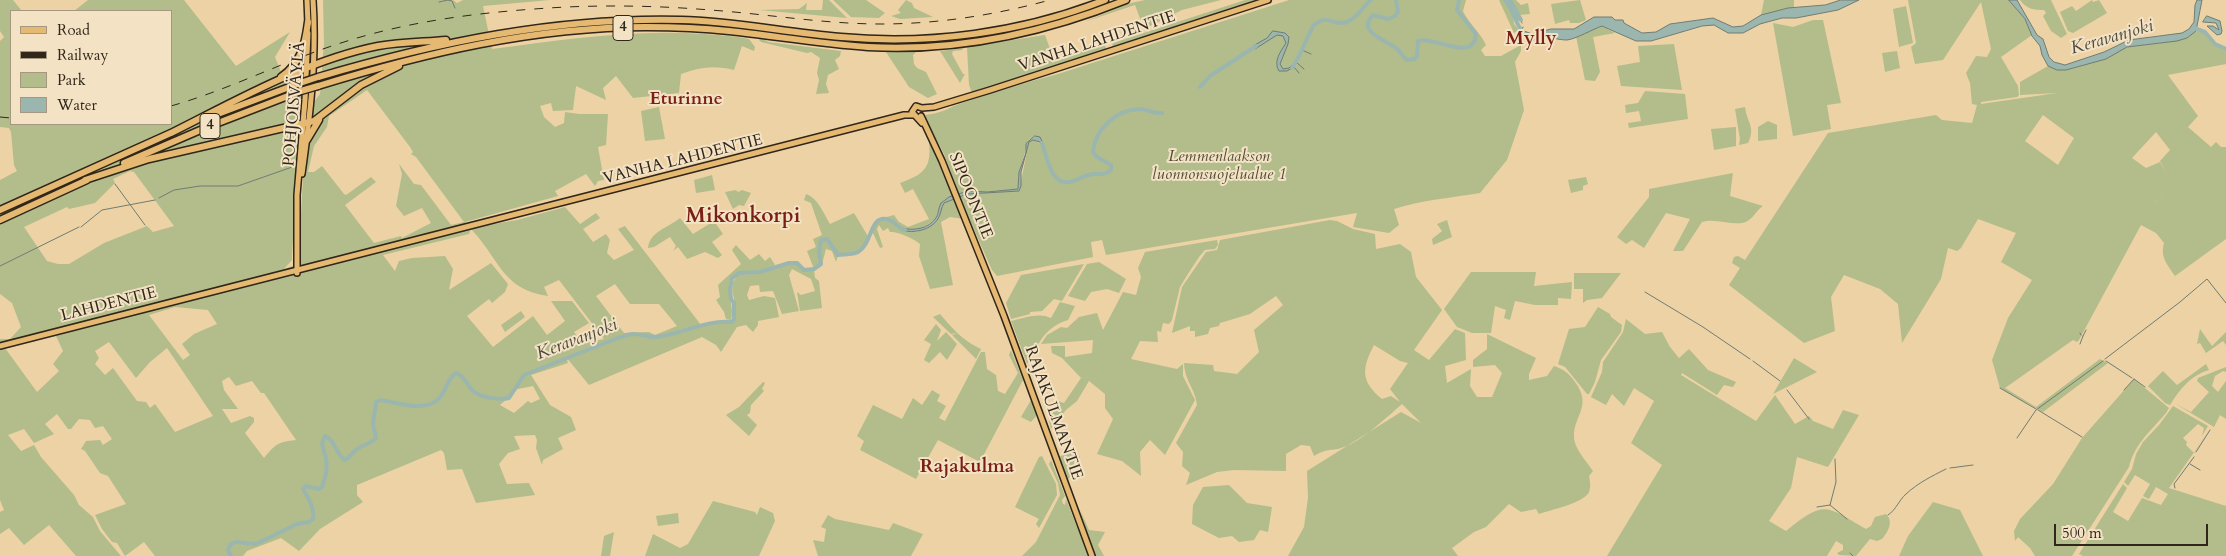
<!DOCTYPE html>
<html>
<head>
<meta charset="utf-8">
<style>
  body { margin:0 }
  #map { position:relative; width:2226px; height:556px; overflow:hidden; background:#ecd2a5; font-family:Cardo,serif }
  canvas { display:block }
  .legend { position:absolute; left:10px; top:10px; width:162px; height:115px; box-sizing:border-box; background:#f3e2c4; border:1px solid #a59780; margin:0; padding:6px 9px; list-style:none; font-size:15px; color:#30261a }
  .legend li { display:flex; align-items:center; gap:10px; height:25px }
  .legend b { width:25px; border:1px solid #a59780 }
  .scale { position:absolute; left:2054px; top:524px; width:154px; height:22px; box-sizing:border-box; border:2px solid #30261a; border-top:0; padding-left:6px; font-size:15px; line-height:18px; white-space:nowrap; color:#30261a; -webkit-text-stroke:4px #f3e2c4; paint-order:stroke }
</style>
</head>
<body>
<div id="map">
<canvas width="2226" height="556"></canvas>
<ul class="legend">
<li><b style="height:6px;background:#e6b972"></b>Road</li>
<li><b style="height:6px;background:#30261a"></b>Railway</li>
<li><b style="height:14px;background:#b2bd8b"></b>Park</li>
<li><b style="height:14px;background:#9bb6af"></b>Water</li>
</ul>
<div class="scale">500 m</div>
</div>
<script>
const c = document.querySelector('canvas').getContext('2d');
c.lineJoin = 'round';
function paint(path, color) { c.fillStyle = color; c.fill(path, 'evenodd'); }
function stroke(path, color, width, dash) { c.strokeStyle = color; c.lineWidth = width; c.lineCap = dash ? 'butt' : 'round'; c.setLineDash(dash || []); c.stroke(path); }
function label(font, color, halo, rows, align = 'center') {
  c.font = font + ' Cardo,serif'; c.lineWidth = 4; c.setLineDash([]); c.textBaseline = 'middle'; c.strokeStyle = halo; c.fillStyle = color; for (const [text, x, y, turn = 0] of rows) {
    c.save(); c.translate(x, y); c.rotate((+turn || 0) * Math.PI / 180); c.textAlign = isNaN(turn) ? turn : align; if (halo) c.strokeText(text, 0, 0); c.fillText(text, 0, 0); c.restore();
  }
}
paint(new Path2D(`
  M0,0H13L22,11H11V124H171V11H74L88,0H184L236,66L290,32L275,57L292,99L302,95L299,111L290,129H298L300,135L292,255V260L284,269L298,264L303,179L312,120L313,103L320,94L324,43L323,0H453L457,3L463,0H550L483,6L492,49C562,40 632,29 703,34C719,35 734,36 749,39L755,47L754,51L742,46L734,70C715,65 699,67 681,74L679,93L633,98L616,76L603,88L606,100L576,86L573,110L553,111L551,103L540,106L544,117L555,127L564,123L565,112L579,114H608L606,145L598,147L604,180L598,181L595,186L586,174L555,191L558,196L465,222L471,228L517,220L565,207L580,224L596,213L600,218L583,229L593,242L606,234L610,240L607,253L614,260L634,250L618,229L625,226L701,325L716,323H732L735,319C735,314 736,308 735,303C733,291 728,283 740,274C760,277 776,265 797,264L804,271L814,270L815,278L819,281L822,308L800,311L797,292L801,295L815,291L811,279L792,269L789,275L799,311L782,314L773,291L760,292L759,285L750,286L747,295L749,300L764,296L775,298L779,317L758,321V325L753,332L746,325L737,327L721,352L716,345L702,337L589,385L566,357L568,363L531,375L550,405L571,417L576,430L558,438L563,449L543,460L542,465L536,448L537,440L535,435L514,436L520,449L508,453L499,464L507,484L529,483L535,495L476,503L462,469L447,470L444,453L441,450L357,485V495L363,502L320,529L299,551L281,538L247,551L243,556H155L144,542L125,556L117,543L112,542L102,529L95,515L126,504L108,476L100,473L85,451L81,449L86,441L100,440L103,445L112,439L103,426L95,428L90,420L79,419L71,429H68L57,414L45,424L54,434L34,443L24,429L8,435L21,451L34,445L41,457L74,495L79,505L93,517L100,531L121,556H76L49,525L24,545L9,528L0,534V512L4,510L0,500V339H10L21,327L12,303L0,294V180L17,171L14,165L11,132L9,128L0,127V41L4,37L0,31ZM367,90L410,147L413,152L411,154L416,157L464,222L451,225L421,185L414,184L399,164L402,174L396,206L404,216L422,208L431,223L402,238L401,236L374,243L345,205L376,182L371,177L346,195L344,194L322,166L314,172H308L314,146L327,127L329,116ZM130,171L134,172L174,226L153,232L147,226L104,243L69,264H58L47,261L24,227L67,207L69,209L95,203L115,183L113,179ZM471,229C499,258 502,290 548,296L544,287L559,280L604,339L583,344L574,332L589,323L572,301H551L565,321L547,335L533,316L493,347L467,316L489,299L492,303L505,292L508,284L491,263L449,290L453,269L445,256L412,258L399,261L395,271L383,255L469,234ZM615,284L630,304H659L677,326L655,335L649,332L624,333L596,296ZM175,307L208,310L217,324L194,334L182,344L190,355L183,360L149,315ZM56,336L63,351L53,364L59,371L37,392L5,348L11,345ZM109,342L136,378L150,362L167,348L213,416L175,432L155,404L150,408L146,402L137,401L113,368L105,375L95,364L99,358L95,351ZM229,377L236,386L252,381L261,393H264L296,440C277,442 276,444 264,458L245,433L254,422V418L250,416L231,423L222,409H238L224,390L222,381ZM533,386L540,399L531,403L528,401L514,413L500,405L510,396L513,390Z
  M823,0H829L847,18L759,10L799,9L807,3L806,10H822Z
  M833,0H866L885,13L879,18L851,17Z
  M906,0L912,3L914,8L933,17L900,19L891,16L901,13L898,10Z
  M1145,0H1221L1182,10L1144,29L1135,5L1084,22L1131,3Z
  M1245,0H1255L1112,47L1113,43Z
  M1289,0H1466L1463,11C1469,24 1480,32 1486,45L1481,50L1485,56H1501L1521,45V51L1515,62L1524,110L1507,160L1480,193C1451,198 1421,200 1394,209L1399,225L1389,233L1353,227L1357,213L1106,255L1102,240L1091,242L1093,257L997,276L992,270L959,196L968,194L1019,191L1029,142L1033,140L1044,145L1040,138L1035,136L1029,140L1019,172L1018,189L986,192L970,191L958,194L944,154L926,120L925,115C945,113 948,107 965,102C996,92 1027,82 1058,74Z
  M1499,0H1503L1513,14L1514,24L1519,30L1514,33Z
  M1510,0H1516L1521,5L1528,3L1530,14L1519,15Z
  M1580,0L1586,20L1579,23H1570L1569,20L1555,24L1551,4Z
  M1764,0H1794V8L1761,15Z
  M1908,0H2009L2025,19L2032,35L2001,57L2018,86L2019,95L2017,97L1981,102V104L2057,93L2020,95V82L2048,66C2078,78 2101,52 2129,47C2152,42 2177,46 2196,31L2206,34L2215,45L2226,51V64L2168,75L2198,116L2188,127L2211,147L2216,142L2221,147H2226V239L2175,276C2167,264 2160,257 2164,243L2156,233L2141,225L2079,340L2077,342L2073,340L2005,388L2036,407L2100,359L2108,363L2043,412L2000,388L1992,360L2008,318L2032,280L2001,262L2016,233L1978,219L1961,248L1957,251L1948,248L1941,279L1902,343L1898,304L1880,289L1844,275L1831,297L1835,331L1804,343L1729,285L1740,268L1732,263L1734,257L1738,256L1745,260L1828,133L1936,115L1942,120L1972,123L1977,105L1972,104L1970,83L1966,73L1976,56L1987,57L1991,49L1981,2L1943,60L1915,64L1911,47L1916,43ZM2043,115L2074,138L2058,165L2025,141ZM2156,132L2170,150L2160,161C2172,183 2172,187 2154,204C2157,200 2162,197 2165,192C2173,182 2165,171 2160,162L2146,168L2132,158Z
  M2020,0H2051L2067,34L2061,38L2051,31L2043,16L2046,13L2044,10C2034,10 2026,9 2020,0Z
  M2092,0L2093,2L2099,0L2107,13L2073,33L2068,31L2060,12L2072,6L2076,11Z
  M1906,6L1913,43L1899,47L1893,9Z
  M1813,20H1823L1841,103L1827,105L1831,129L1793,136L1773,23L1793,27Z
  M1602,26L1615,33L1593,37L1600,72L1595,81L1585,80L1576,36Z
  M1045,35L1054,60L1104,44L1107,50L972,93L969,85L967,47Z
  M760,37L768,42L841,51L840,56L835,60L839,69L828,75L826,84L829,93L816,94L819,80L817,73L820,58L811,52L807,53L761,42L759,40Z
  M1674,44L1682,90L1621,86L1617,66L1640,62L1638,46Z
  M964,48L962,50L953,51L952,54L963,74H965L960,83L940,51Z
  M884,49L918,50L913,55L914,64L917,68L926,72L937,94L928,98L909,87Z
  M1897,51L1900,68L1885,72L1882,53Z
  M1645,91L1685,94L1688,119L1629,128L1628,123L1641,121L1639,111L1626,113L1625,105L1638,103Z
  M659,107L665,139L645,141L641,111Z
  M1745,107C1747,123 1756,127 1748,143L1739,145L1740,139L1735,109Z
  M1768,121L1777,125V139L1758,141V127Z
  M1736,127V146L1714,150L1711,129Z
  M929,143L934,146L954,195C938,201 942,205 936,218C926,227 912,234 899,228C893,225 892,219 883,218L894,215L899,222L908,227L929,219L913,189L905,193L900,183C922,175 932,169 929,143Z
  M1733,173L1730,196L1763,206C1755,211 1753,221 1742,223C1729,225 1715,218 1702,222L1683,251H1673L1690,219L1666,213L1644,248L1632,240L1626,244L1617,237L1649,197V189Z
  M712,175L715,190L696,193L694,180Z
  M1586,177L1588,184L1583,186V190L1571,193L1568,180Z
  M736,190L738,192L742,190L751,193L744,206L739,205L733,209L725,192Z
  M806,194C818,198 824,214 830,224L854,213L869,238C862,252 853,253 839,254L827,238L821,239L819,252L820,264L814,269L807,251L816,247L813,239L822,235L811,203L804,200Z
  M955,198L964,219L950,217L941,222L953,285L930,289L919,256L920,244C915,239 897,231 890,232L888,228L883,231L879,225L877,229L883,247L880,248L872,231L876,221L880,219C894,220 890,224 900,229C911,236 932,230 939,218C941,213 941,208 944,203Z
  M680,218L693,234L714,221L723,234L712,242L722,255L718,258L705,252L687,259L678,247L673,251L676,246L670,237L654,247L648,248C650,231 668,228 680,218Z
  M1330,220L1337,221L1353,229L1375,234L1376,249L1400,244L1411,252L1416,277L1442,310L1414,350L1429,360L1455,329L1465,333L1466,360L1445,366L1447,383L1471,369L1470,386L1477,397H1492L1502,373L1495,365L1473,367V360L1487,349V334L1536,358L1529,374V380L1547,376L1554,366C1563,369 1569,373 1575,382C1593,406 1573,416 1574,437C1574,448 1587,462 1593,471L1589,476C1590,481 1591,487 1589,492C1584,503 1550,510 1539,514L1536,509L1521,512L1509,504L1486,527L1474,532L1452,548L1458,556H1288L1304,527L1308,498L1307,471L1401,412L1421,423L1402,404C1388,416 1362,441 1344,447C1331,452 1329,447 1314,456L1310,446L1301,445L1286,454V471L1234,470L1217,472L1186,485L1190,473L1182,466L1183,452L1176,443L1197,405C1195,388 1185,382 1184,363L1213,365L1214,371L1237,374L1259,352L1254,330L1283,305L1276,296L1250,314L1220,323L1219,326L1210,328L1208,334L1195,337V331H1190V326L1172,333L1182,287L1206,252L1217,250L1220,240ZM1374,345L1400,361L1408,363L1390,389L1400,402L1391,396L1382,399C1360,381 1362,368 1374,345Z
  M1447,220L1452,237L1433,245L1432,239L1442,231L1437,224Z
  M822,240H826L838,255L836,262L832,251L826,249L822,264L820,252Z
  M1217,240L1218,245L1215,249L1205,250L1199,257L1186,277L1180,287L1172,320L1169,324L1163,323L1161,332L1157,331L1158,342L1140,341L1131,359L1177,369L1183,364V376L1195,400L1165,455L1150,440L1140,452L1141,476L1122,461L1097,454L1113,419L1105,408V394L1089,381L1077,401L1066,410L1051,429L1049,421L1058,401L1064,403L1081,378L1062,358L1052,353L1051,346H1065V357L1092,353L1093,340L1041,344L1047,335L1061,327L1067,328L1079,317L1097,313L1103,330L1123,292L1136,295L1141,277L1138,268L1145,252Z
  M736,245L750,260L759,254L765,261L770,257L775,265L759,272L740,271C719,282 736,303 731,320L726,319L724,312L716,300L720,297L718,285L741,264L732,250Z
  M1099,262L1126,279L1119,293L1107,289L1091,292L1085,301L1068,296L1087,264Z
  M1084,264L1062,301L1054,299L1042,311L1030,312V314L1011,319L1006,303L1021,275Z
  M1471,272H1536L1534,286L1572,282L1571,299L1558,298V305H1535L1515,301L1510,320L1504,318L1506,310L1495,306L1491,333H1472L1457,327L1444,309Z
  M1574,273H1621L1602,298L1587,300L1583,303V289H1574Z
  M1060,302L1075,306L1068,320C1043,328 1039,344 1027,364L1011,321C1024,318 1039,312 1051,318Z
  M1598,307L1610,314L1611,317L1622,325L1621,332L1601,360L1595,382L1589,394H1587L1565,367L1558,364L1569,329L1585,327Z
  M521,311L525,317L505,332L501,325Z
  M940,314C953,329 963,341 981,349L976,359L952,335L957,333L951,334L933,317Z
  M1626,319L1645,334L1662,332L1670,347L1679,358L1689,349L1708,370L1736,382L1733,387L1724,385L1717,395L1682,373L1681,375L1756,421L1775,395L1795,424L1809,416L1813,421L1833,429L1843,410L1859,415L1828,467L1797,457L1791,488L1769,521L1786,531C1826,499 1825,506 1866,529L1871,526L1875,517L1886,514C1894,522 1888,532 1882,539L1877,541L1870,539L1856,556L1839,555L1837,553L1843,550V545L1836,541L1827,556H1607L1662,465L1631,443L1654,401L1634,388L1624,406L1612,394L1606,405L1591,397L1602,372L1603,362L1623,332Z
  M936,324L941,330L937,341L946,332L957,344L947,360L940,352L929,363L924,360L931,344L924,340Z
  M2200,329L2212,346L2226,332V345L2223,341L2206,353L2200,343L2197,344Z
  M1011,350L1023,380L981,460L978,461L938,440L916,479L860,450L864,441L857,436L873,405L902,419L913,398L922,405L932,390L940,395L937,401L946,406L939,418L945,421L981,352H985L987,369L996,375L998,391L1005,394L1018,373L1009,355Z
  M1794,358L1817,372L1773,394Z
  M2206,364L2209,370C2191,375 2179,390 2170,405L2165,403L2148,386L2163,371L2177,385Z
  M2226,367V372L2223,371L2215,376L2212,386L2218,392L2226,381V419L2220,415L2214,427L2176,404L2191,412L2209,392L2197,381L2198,378Z
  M2134,379L2169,408L2166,413C2151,431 2135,443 2129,467L2072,556H2035L2030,548L2018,537L2015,541L2014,531L2020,519L2053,484L2082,438Z
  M763,382L765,383L762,389L764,391L751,405L750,413L747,415L757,425L749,436L726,415L739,407Z
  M1031,400L1037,415L1031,422L1021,417Z
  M2173,406L2208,426L2202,436L2204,428L2198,424L2183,438L2187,442L2186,445L2194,453L2211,428L2169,488L2226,506V556H2083L2079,554L2123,484L2127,488L2113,512L2128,521L2142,498L2161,505L2168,494L2156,487L2149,499L2143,496L2150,484L2135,475L2128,486L2124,482L2132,469L2136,454L2143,442L2159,425Z
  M1070,448L1080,457L1068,480L1059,457L1065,454Z
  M1042,456L1056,484L1057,495L1039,528L1036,524L1039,519L1015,507L1039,457Z
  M1051,460L1065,496L1062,500L1063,504L1065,505L1066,499L1077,527L1080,526L1092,556H1022L1036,542L1060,495L1058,483L1049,464Z
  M1229,485L1247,503L1272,507L1268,532L1260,530L1254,540L1239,542L1232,536L1219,538L1192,524L1193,505L1203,487Z
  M713,501L755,512L757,515L760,507L773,513L775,521L759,556H645L653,534L680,548L688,544Z
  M1933,502L1960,510L1983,556H1899L1908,536Z
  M1080,510L1089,530L1105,532L1098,545L1104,556H1096L1093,551Z
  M678,513L679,523L658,526L656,516Z
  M828,515L835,519L889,530L893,523L923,534L911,556H818L813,540L824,542L826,529L821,527Z
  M614,532L610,556H601L604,536Z`), '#b2bd8b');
const water = new Path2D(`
  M1841,0H1859L1838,10L1796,18H1782L1760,24L1743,33H1728L1714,25L1702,26L1651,41H1636L1602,26C1593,29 1576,39 1567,40C1555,40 1542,33 1531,42L1522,34L1524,31L1532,34L1551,29H1574L1594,17H1612L1615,20H1623L1624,23L1642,33L1656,32L1670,24L1713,18L1733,27L1743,26L1761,15L1788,8L1825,5Z
  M2009,0H2017L2037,35L2043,39L2049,57L2054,62L2065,65L2104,52L2129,40L2182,33L2189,29L2194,22L2195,5L2197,0H2202L2196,31L2187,38L2177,41L2127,47L2106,59L2066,70H2057L2048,66L2042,55L2040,46L2032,36L2025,19Z
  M2207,16L2220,21L2222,31L2221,34L2217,35L2207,26H2213L2219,30L2216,23L2203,22Z
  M1273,31L1285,33L1289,37L1288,44L1280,64L1283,69L1289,68L1293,64L1295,66L1287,71H1279C1273,61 1281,51 1286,43L1283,36L1277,35L1255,49L1253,46L1267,38Z
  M1035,136L1040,137L1044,146L1043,147L1040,142L1033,140L1029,142L1021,172V186L1019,191L967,194L944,203C941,208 941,214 938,219C931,230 914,234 901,230L902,228C913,231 928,229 936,218C939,214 938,208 941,203L949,197L968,191L987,192L1018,189L1019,172L1026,153V144Z`);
paint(water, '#9bb6af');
stroke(water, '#707c73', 1);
stroke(new Path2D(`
  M448,0L452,1L455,8
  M439,2L448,0
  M1521,21L1522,23
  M1521,31L1523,27
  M1302,50L1311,54
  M1296,62L1304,69
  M1294,67L1299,73
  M115,184L145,225
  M159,198L174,190L200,186H238L295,166
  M81,227L102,210L155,200
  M0,266L79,227
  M1645,292L1703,327L1750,359
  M2080,333L2081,335
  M2083,336L2086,330
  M2080,344L2083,336
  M2105,359L2180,302L2207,279L2226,303
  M1753,361L1780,381
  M2106,361L2132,378
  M2134,379L2145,387
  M2000,388L2036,409
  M1787,390L1809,419
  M2124,390L2134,379
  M2038,410L2082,437
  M2017,438L2036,410L2103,361
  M2196,452L2210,430
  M2190,464L2200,470
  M1950,468L1973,465
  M2175,488L2174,484L2194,457
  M1830,505L1836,482L1835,459
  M1817,507L1830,505L1847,519
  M1888,515C1896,510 1899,500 1906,494C1918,483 1932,476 1946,469
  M1850,553L1853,556`), '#707c73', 1);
stroke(new Path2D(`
  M1396,0L1398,12L1395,16L1388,19L1373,15C1356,32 1386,40 1396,48C1401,52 1402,57 1407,60L1415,59L1417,56L1418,41C1434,35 1474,64 1476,34L1457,10L1459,0
  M1505,0C1515,12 1514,23 1525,35
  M1510,0L1521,20L1517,16V19
  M2194,28L2205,32L2215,44L2226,49
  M1292,68L1298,58L1313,26C1328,12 1332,27 1347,22C1359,17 1362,7 1371,0
  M1200,87L1210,76L1256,46
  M1042,143C1047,157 1051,185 1069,182C1076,181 1082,177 1088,175C1097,172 1103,177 1111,170V165L1097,157L1093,152C1095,129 1116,110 1139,109C1147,109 1153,114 1162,113
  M231,556L228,550L231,544L236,542L256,544L297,524L309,522L313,519C315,508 308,498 303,489L306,486L318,489L322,487C325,478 328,469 326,459C325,449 319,446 325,436C335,440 335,452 344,460C351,458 351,453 357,449C363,444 370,445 376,438L373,424L376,402L381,400C398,403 429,414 441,396C447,388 448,378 456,373C465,376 467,385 473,391C481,398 500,400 509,398L524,375L618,338C623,337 628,334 633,334C641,334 648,337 656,337C684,334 703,320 732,322L734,319V303L731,299L730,289L732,278L739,273L760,272L789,263H797L804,270L814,269L821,264L819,252L821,240L827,239L838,255C844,254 853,255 858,252C872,244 870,216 886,219C894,220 897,228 905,230`), '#9bb6af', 4);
const major = new Path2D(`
  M307,0L308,24
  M922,108L934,107L990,90L1268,0
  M922,108L916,106L912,112L922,123
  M921,116L942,161L1004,316L1092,556
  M302,174C310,117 317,58 313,0
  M297,273V195L305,100L308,33
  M0,346L904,115H914`);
const highway = new Path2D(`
  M281,77C301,63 305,45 308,22
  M318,77C437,42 557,17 681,20C735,21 787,33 841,37C929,45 1021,33 1105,0
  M318,86C425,53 535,27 646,27C674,27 701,28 729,31C775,36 822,44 868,47C957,52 1044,33 1126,0
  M215,115L300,83
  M171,133C235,101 307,60 378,46C401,42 424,42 446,40
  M307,140L319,120
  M124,163L205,128L301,91
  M85,180L149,159L314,121L361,85L399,66
  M0,210L173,132
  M0,220L87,180`);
stroke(major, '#30261a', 8);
stroke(highway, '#30261a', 9);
stroke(major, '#e6b972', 5);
stroke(highway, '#e6b972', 6);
stroke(new Path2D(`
  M171,106C231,89 286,60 344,42C416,19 492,11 566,7C614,5 663,6 710,10C767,14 824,24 881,24C938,24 995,15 1050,0
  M0,117L11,118`), '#30261a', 1, [9, 9]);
const highwayBridge = new Path2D(`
  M300,83L318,77
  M301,91L318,86`);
stroke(highwayBridge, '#30261a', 9, []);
stroke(highwayBridge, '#e6b972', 6);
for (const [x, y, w] of [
  [623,28,20],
  [210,126,20]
]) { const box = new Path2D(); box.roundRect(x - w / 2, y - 12.5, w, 25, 4); c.fillStyle = '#f3e2c4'; c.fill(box); stroke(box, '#30261a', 1); }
label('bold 15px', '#30261a', null, [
  ["4",623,28],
  ["4",210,126]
]);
label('16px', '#30261a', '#f3e2c4', [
  ["VANHA LAHDENTIE",1097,42,-18],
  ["POHJOISVÄYLÄ",295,104,-85],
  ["VANHA LAHDENTIE",683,160,-14],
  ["SIPOONTIE",970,196,68],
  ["LAHDENTIE",109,305,-14],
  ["RAJAKULMANTIE",1053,413,70]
]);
label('italic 16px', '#504c36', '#f3e2c4', [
  ["Lemmenlaakson",1219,157],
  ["luonnonsuojelualue 1",1219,175]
]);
label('italic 18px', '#4b4a3f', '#f3e2c4', [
  ["Keravanjoki",2112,38,-16],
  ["Keravanjoki",577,340,-21]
]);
label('bold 18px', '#7a1f14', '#f3e2c4', [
  ["Eturinne",686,100]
]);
label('bold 19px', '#7a1f14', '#f3e2c4', [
  ["Mylly",1531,40],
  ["Rajakulma",967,468]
]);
label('bold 21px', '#7a1f14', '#f3e2c4', [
  ["Mikonkorpi",743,217]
]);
</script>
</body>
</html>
